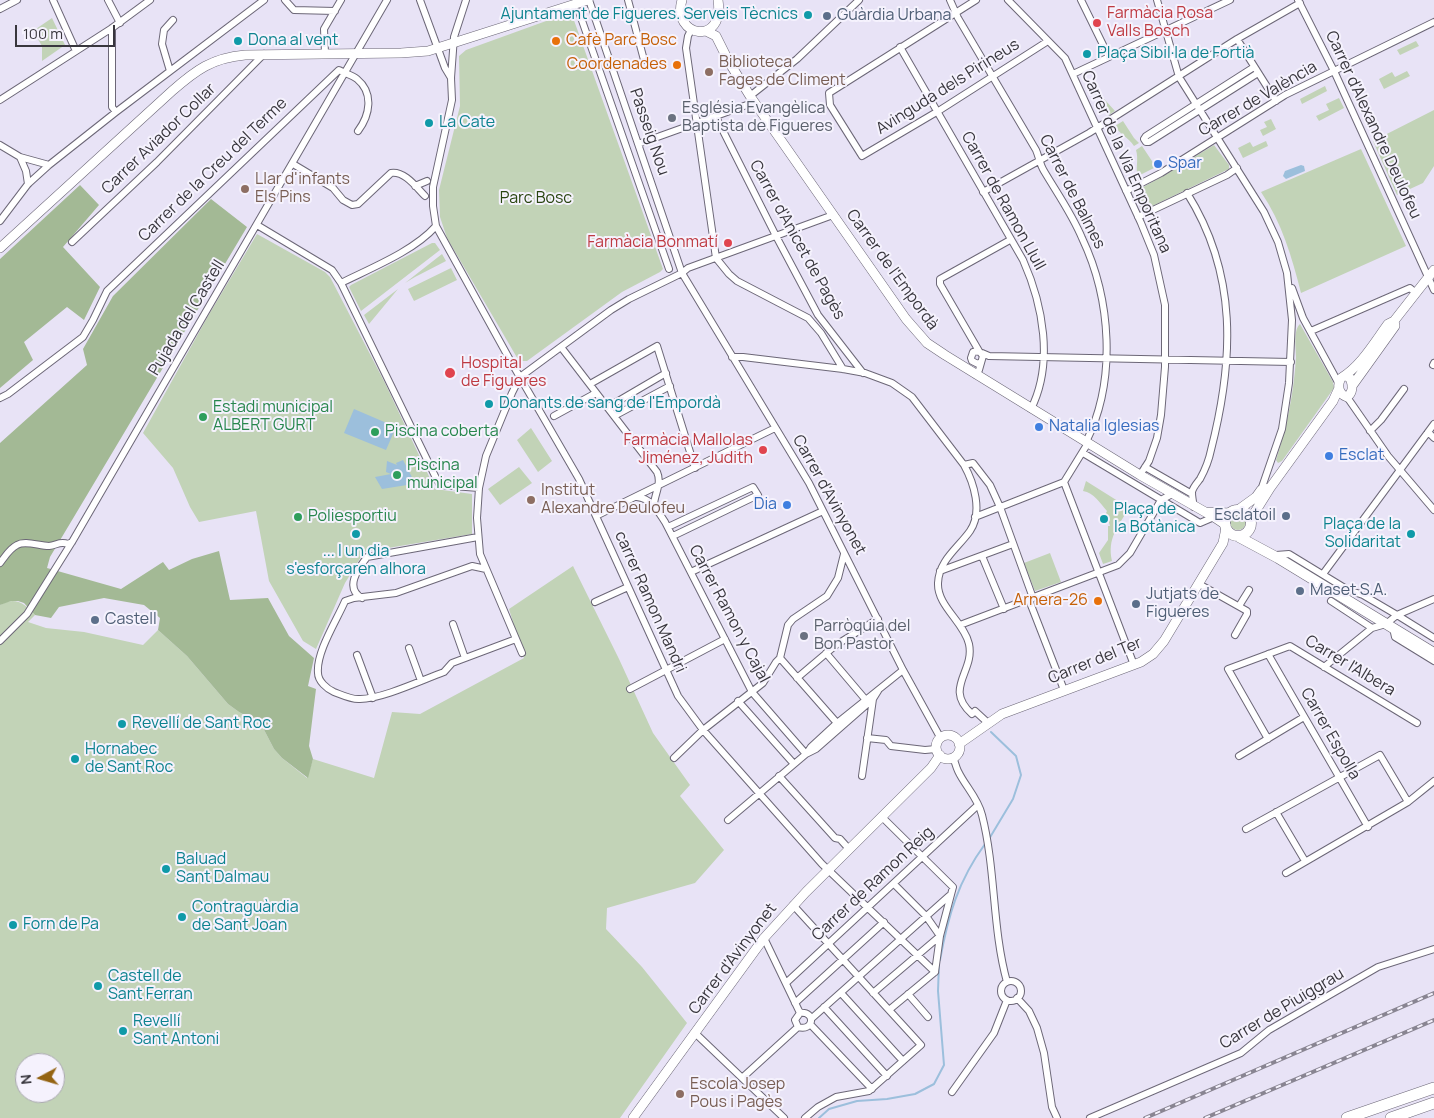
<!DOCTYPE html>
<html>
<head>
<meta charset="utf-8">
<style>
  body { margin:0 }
  #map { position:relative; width:1434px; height:1118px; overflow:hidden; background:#e8e3f6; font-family:Manrope,sans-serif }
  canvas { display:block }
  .north { position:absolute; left:15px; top:1053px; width:50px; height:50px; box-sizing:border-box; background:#f5f2fd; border:1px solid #a9a7b0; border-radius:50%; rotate:264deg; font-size:14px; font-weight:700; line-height:20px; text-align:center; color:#38363d }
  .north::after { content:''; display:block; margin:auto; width:18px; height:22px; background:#946413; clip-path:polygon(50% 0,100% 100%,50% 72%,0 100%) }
  .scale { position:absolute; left:15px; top:25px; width:100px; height:22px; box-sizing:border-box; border:2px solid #38363d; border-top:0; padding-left:6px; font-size:15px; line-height:18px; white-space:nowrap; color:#38363d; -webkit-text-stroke:4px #f5f2fd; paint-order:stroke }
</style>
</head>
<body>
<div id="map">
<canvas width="1434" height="1118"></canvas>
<div class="north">N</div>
<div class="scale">100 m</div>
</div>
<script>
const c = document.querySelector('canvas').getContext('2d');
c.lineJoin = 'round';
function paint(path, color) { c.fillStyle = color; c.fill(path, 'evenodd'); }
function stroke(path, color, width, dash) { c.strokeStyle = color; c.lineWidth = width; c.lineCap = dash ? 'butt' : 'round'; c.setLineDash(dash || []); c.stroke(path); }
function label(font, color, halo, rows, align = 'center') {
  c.font = font + ' Manrope,sans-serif'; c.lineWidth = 4; c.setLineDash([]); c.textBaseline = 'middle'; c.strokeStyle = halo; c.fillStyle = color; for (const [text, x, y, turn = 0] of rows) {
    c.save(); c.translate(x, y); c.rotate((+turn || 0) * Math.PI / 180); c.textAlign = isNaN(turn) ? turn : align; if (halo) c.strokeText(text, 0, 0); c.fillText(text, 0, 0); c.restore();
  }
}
paint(new Path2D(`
  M571,12L663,269L660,272L622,292L527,361H519L447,238L440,217L439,190L460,106L459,56L466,50Z
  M52,18L65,45L42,61V46L33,31Z
  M1416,41L1419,46L1400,55L1397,50Z
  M1407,71L1410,76L1384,89L1379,79L1392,72L1395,77Z
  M1087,80L1115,111L1109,115C1107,105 1106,97 1093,94Z
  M1325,86L1327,91L1302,104L1300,99Z
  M1339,98L1344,108L1319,121L1316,116L1329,110L1326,104Z
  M1434,110V166L1423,183L1397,195L1373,141Z
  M1271,119L1276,129L1263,136L1260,130L1267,127L1264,122Z
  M1123,121L1134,138L1139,143L1134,146C1128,137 1118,133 1115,126Z
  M1266,141L1268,146L1243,158L1238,148L1250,142L1253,147Z
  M1214,145L1229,165V169L1142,211L1133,193L1134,192L1163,176Z
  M1142,146L1156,167L1138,176C1135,170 1139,159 1136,150Z
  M1361,149L1406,246L1301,293C1292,257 1282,223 1261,192Z
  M257,234L325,272L330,277L385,383L435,489L472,494V534L364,552L345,583L316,649L303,641L269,581L256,511L199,522L190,507L173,468L143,433L208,316Z
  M432,243H435L440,250L361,311L349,287L351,285Z
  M442,254L446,261L415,277L405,283Z
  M451,268L457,280L414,301L408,289Z
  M398,289L369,324L364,315Z
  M1300,324L1333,382L1334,388L1282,461L1278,463L1276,460C1287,426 1294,392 1296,357C1296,348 1293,330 1300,324Z
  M531,428L552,461L538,472L517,440Z
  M519,467L532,483L500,505L488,489Z
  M1086,481L1129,508C1118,527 1107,538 1112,561L1103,564L1099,553L1108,540V526H1110L1106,513L1107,511C1100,503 1094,493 1083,491Z
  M1230 522a8 8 0 1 1 16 0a8 8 0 1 1-16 0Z
  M1050,553L1061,582L1035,591L1024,563Z
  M573,566L619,659L653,733L690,785L680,796L724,850L695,883L607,908L606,929L642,967L687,1023L620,1118H0V605C15,596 25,604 35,615L28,622L46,628L84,632L143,645L158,630L187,656L228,704L239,712L261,724L274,749L282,758L307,778L313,759L374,778L392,712L420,714L524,658L509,609ZM25,1063H55V1093H25Z`), '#c2d3b7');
paint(new Path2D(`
  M80,185L99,205L63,247L100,287L84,320L67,307L24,342L33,360L0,388V259Z
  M211,199L247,227L50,557L47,568L121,589L163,562L169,570L192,559L219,551L230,600L268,598L289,636L314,658L308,686L316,689L309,746L313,759L308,778L282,758L274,749L261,724L239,712L228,704L187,656L158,630L160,618L144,605L104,598L59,607L51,618L35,615L24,603L18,601H11L0,605V443L87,365L83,349L113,296Z`), '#a3b995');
paint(new Path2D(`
  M1301,165L1304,166L1305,171L1286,179L1283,176L1285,171Z
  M354,409L396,427L386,450L344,433Z
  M403,460L415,483L408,486L407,485L382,489L375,477L391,474L386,472L387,461L397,465L396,463Z`), '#9cbfdc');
stroke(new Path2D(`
  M989,839L1013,799L1021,775L1016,756L991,732
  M940,960C948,916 958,881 985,844
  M819,1118L829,1109L857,1101L887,1099L915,1094L934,1084L944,1065L938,991L939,964`), '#9cbfdc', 2);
const street = new Path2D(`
  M53,0L76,51
  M108,0L120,23
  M285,0L294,10L335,11
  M420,0L445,68L451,78
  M466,0L454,37L451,78L452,100L433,187V206L436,226L510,360L579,479L678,696L703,730L822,864L935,972
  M589,0L682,273L809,483L903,670L940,737
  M628,0L644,60
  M950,0L958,18L1036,150C1039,157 1040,165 1044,171C1057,193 1072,214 1082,238C1111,299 1117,380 1086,442
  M976,0L829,93L830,105L862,156L940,110L1048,41
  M1008,0L1065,58L1141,223L1154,255L1165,305V367L1161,415L1157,438L1149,461L1140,475
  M1081,0L1109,57
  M1157,0L1179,77L1264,212L1278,242L1287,273L1292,320L1289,383L1282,429L1261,490
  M1298,0L1334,71L1434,290
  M0,9L17,0
  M579,12L669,269
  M112,28V107L116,112
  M691,30L688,36L686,48L716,258L729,274L737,281L808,318L821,333L843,369
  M1237,39L1276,101
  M900,47L1023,260C1043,305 1054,363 1031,409
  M325,53L324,29L341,0
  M1254,67L1146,136L1144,139L1146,142H1149L1258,73
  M170,71L162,44L164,30L173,20
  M1073,74L1230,0
  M750,96L797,59L859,0
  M0,100L112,28L150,0
  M716,117L776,236L818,315L863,373
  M638,144L755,102
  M0,145L20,157L49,165
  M20,157L26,171L28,184
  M293,164L333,188L343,200L352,205L358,204L391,173C405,171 416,187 425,196
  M415,186L427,181
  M1126,191L1161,173L1285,95L1434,22
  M983,192L1089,133L1237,39L1300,3
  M1187,193C1238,274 1234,360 1211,450C1209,460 1205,470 1200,479C1197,483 1193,487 1192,492C1192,497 1193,502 1194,507
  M1138,217L1227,175L1237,168
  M0,221L28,184L49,165L116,112L264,0
  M257,225L332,270L341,283L436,478L440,485L479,488
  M72,242L157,162L264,54
  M341,283C371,268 414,251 436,226
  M1292,288L1303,318L1339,384
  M1311,331L1410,288L1416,293
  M561,347L657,472C662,483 655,493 654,504
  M979,351L940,284V279L1010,240
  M982,353L989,356L1291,362
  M732,357H743L843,369L865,373L892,383L912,397L964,465C974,483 983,512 970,531C958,548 939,560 938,583C937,606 964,622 969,644C975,672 943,688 972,714L975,711L988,723
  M1433,365L1434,363
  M976,375L979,370L983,356L979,351L973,352L971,358L972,361L978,364L981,362
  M590,384L657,346L695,468
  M1347,397L1388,456L1434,510
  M0,398L8,394L83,337L93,320L107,291L339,70C344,73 352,75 357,79C374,93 370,115 358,131
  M608,407L666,373
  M554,416L596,393
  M614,416L670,386
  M1370,431L1381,420L1404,389
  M1428,432L1434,438
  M1083,453L1200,523L1214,517
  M964,465L973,463L990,485L1000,507L1033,598
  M1145,467L1192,494
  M1064,482L1134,665
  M637,497C652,499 657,510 665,522L752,692L806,754
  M596,516L775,428
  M975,517L1064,482L1088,443
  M668,527L753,487L758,495L673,536
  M1276,555L1289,554L1348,590L1363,595L1397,615L1434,638
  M982,556L1004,609
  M0,563C5,557 9,549 17,545C25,540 39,546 49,546C57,545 60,541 68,544L72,542
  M486,569L472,566L396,593L354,598L345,601C337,620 316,652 318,673C318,681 327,689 334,692C342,695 352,700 360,699C382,699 422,680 444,672L452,663L516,639
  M940,571L1013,544
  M691,572L823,511
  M1323,574L1434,424
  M1199,584L1247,611V614L1235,635
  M362,598C344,588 358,569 367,557L478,537
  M1029,600L1064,690
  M1331,601L1372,628
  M595,602L628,587
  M1239,606L1249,590
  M453,624L465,658
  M960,625L1118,565L1130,553L1161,500L1172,494
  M1393,628L1395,637L1434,661
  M0,641L27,614L72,542L387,0
  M409,648L421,681
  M522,653L480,554L477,518L479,488L486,456L512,393L520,377L611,310L629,299L682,273L688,268L833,215
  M826,653L865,699
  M1268,654L1368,827
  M357,655L373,698
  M780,658L837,723
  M1324,667L1372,628L1386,624L1397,615L1434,599
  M797,678L836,645L878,619
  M630,689L725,639
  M738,701L794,764
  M867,738L886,740L891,746L925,750L936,749
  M1268,739L1228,669L1290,646L1417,723
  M807,753L811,747L837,723L903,670
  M1239,756L1304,717
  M953,757C955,762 956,767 958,771C965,786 978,798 982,815C996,870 992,928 1007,982
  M674,758L703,730L763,683L776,662L780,658L788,625L793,619L827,596L838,578L844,554
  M779,776L835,838L840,839L849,849
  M862,776L873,699
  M1276,812L1305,861
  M882,817L953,887L940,936L935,972
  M728,820L806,754L816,749L873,699L878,691
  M1246,829L1380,755L1408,802
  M1286,873L1408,802L1434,781
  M793,905L921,1045L869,1091L836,1097L818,1107L805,1118
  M764,938L800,1013
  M1001 991a10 10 0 1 1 20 0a10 10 0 1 1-20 0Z
  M786,983L978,805
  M841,993L903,1061
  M873,993L940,936L926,916L894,884
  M908,994L928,1017
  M1017,998L1029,1011L1037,1028L1044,1053L1052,1107L1057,1118
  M795,1003L884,922
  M824,1007L887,1076
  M889,1010L935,972
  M811,1019L949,896
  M810,1024L872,1089
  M798,1027C814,1032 816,1011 800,1013
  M798,1027L795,1020L800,1013
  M695,1033L784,1118
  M742,1078L798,1027
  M952,1092L994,1033L1007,1000
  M1090,1118L1241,1053L1269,1030L1378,967L1434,949`);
const secondary = new Path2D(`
  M682,0C671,37 725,47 718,0
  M706,31L716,36L729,62L750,96L906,319L927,343L945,355L1140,475L1214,517L1226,525
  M0,248L172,91C196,70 212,58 245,55L401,53L428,51L588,0
  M1346,376L1350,378C1353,385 1353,393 1347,397C1338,394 1337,385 1341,378C1361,366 1374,343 1388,324L1394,321L1434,270
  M1352,386L1395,326L1394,321
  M1238,510L1256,497L1261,490L1270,488
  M1206,512L1230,513
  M1250,520L1270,488L1333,401L1339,388
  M936 747a12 12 0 1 1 24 0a12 12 0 1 1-24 0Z
  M959,744L1002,714L1141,662L1153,654L1164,641L1223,543L1226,528
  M633,1118L764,938L806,892L931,768L940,755`);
const primary = new Path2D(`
  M1225 523a13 13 0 1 1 26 0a13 13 0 1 1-26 0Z
  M1237,536L1278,558L1434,653`);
const highway = new Path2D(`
  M1347,1118L1434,1088
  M1391,1118L1434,1103`);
stroke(street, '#6c6777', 8);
stroke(secondary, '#6c6777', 10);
stroke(primary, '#6c6777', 11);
stroke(highway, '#6c6777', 12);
stroke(street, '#fff', 6);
stroke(secondary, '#fff', 9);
stroke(primary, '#fff', 10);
stroke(highway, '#fff', 11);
const rail = new Path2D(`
  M1145,1118L1434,993
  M1205,1118L1434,1020`);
stroke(rail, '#898592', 4);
stroke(rail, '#f5f2fd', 2, [5.5]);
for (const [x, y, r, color] of [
  [808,15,5,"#0f9aa8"],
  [827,16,5,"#5c6f8a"],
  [1097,23,5,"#e0444e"],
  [238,41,5,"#0f9aa8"],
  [556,41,5,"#e8710a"],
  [1087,54,5,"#0f9aa8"],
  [677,65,5,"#e8710a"],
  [709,72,5,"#8d6e63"],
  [672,118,5,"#6b7280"],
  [429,123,5,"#0f9aa8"],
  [1158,164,5,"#3f7fe0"],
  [245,189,5,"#8d6e63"],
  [728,243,5,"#e0444e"],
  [450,373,6,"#e0444e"],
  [489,404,5,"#0f9aa8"],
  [203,417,5,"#2e9e5b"],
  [1039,427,5,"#3f7fe0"],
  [375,432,5,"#2e9e5b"],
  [763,450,5,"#e0444e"],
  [1329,456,5,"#3f7fe0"],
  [397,475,5,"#2e9e5b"],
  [531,500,5,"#8d6e63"],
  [787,505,5,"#3f7fe0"],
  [1286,516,5,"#5c6f8a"],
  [298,517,5,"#2e9e5b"],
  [1104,519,5,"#0f9aa8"],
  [356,534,5,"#0f9aa8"],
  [1411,534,5,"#0f9aa8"],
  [1300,591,5,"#5c6f8a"],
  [1098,601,5,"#e8710a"],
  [1136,604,5,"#5c6f8a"],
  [95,620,5,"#5c6f8a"],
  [804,636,5,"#6b7280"],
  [122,724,5,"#0f9aa8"],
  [75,759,5,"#0f9aa8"],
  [166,869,5,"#0f9aa8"],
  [182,917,5,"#0f9aa8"],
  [13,925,5,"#0f9aa8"],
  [98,986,5,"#0f9aa8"],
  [123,1031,5,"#0f9aa8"],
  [680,1094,5,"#8d6e63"]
]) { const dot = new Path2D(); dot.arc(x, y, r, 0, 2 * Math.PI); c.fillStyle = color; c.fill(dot); stroke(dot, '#f5f2fd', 2); }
label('16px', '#be3a42', '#f5f2fd', [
  ["Farmàcia Rosa",1107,14],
  ["Valls Bosch",1107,32],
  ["Farmàcia Bonmatí",718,243,"right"],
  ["Hospital",461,364],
  ["de Figueres",461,382],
  ["Farmàcia Mallolas",753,441,"right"],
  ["Jiménez, Judith",753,459,"right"]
], 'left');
label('16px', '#0d838f', '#f5f2fd', [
  ["Ajuntament de Figueres. Serveis Tècnics",798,15,"right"],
  ["Dona al vent",248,41],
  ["Plaça Sibil·la de Fortià",1097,54],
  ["La Cate",439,123],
  ["Donants de sang de l'Empordà",499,404],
  ["Plaça de",1114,510],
  ["la Botànica",1114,528],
  ["Plaça de la",1401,525,"right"],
  ["Solidaritat",1401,543,"right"],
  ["... I un dia",356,552,"center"],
  ["s'esforçaren alhora",356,570,"center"],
  ["Revellí de Sant Roc",132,724],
  ["Hornabec",85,750],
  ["de Sant Roc",85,768],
  ["Baluad",176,860],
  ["Sant Dalmau",176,878],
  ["Contraguàrdia",192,908],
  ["de Sant Joan",192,926],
  ["Forn de Pa",23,925],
  ["Castell de",108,977],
  ["Sant Ferran",108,995],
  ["Revellí",133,1022],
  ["Sant Antoni",133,1040]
], 'left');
label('16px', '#4e5e75', '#f5f2fd', [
  ["Guàrdia Urbana",837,16],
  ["Esclatoil",1276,516,"right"],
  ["Maset S.A.",1310,591],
  ["Jutjats de",1146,595],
  ["Figueres",1146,613],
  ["Castell",105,620]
], 'left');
label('16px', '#c56008', '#f5f2fd', [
  ["Cafè Parc Bosc",566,41,"left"],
  ["Coordenades",667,65],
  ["Arnera-26",1088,601]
], 'right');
label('16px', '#785e54', '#f5f2fd', [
  ["Biblioteca",719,63],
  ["Fages de Climent",719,81],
  ["Llar d'infants",255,180],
  ["Els Pins",255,198],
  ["Institut",541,491],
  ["Alexandre Deulofeu",541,509],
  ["Escola Josep",690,1085],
  ["Pous i Pagès",690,1103]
], 'left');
label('16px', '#38363d', '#f5f2fd', [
  ["Avinguda dels Pirineus",948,87,-32],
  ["Carrer de València",1258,99,-30],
  ["Carrer d'Alexandre Deulofeu",1373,125,65],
  ["Passeig Nou",649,132,71],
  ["Carrer Aviador Collar",159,139,-44],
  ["Carrer de la Via Emporitana",1126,162,66],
  ["Carrer de la Creu del Terme",213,170,-44],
  ["Carrer de Balmes",1072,192,63],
  ["Carrer de Ramon Llull",1003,201,61],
  ["Carrer d'Anicet de Pagès",797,240,61],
  ["Carrer de l'Empordà",892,270,54],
  ["Pujada del Castell",187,318,-59],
  ["Carrer d'Avinyonet",829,495,61],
  ["carrer Ramon Mandri",650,602,66],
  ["Carrer Ramon y Cajal",729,614,62],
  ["Carrer del Ter",1095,661,-22],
  ["Carrer l'Albera",1350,666,31],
  ["Carrer Espolla",1330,734,60],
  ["Carrer de Ramon Reig",873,884,-43],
  ["Carrer d'Avinyonet",733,959,-53],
  ["Carrer de Piuiggrau",1282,1009,-31]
]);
label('16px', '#5b616d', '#f5f2fd', [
  ["Església Evangèlica",682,109],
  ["Baptista de Figueres",682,127],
  ["Parròquia del",814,627],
  ["Bon Pastor",814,645]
], 'left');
label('16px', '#366cbe', '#f5f2fd', [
  ["Spar",1168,164],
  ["Natalia Iglesias",1049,427],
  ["Esclat",1339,456],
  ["Dia",777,505,"right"]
], 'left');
label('16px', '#294510', '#f5f2fd', [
  ["Parc Bosc",536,199]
]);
label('16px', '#27864d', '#f5f2fd', [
  ["Estadi municipal",213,408],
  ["ALBERT GURT",213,426],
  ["Piscina coberta",385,432],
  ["Piscina",407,466],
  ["municipal",407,484],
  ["Poliesportiu",308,517]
], 'left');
</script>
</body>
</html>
